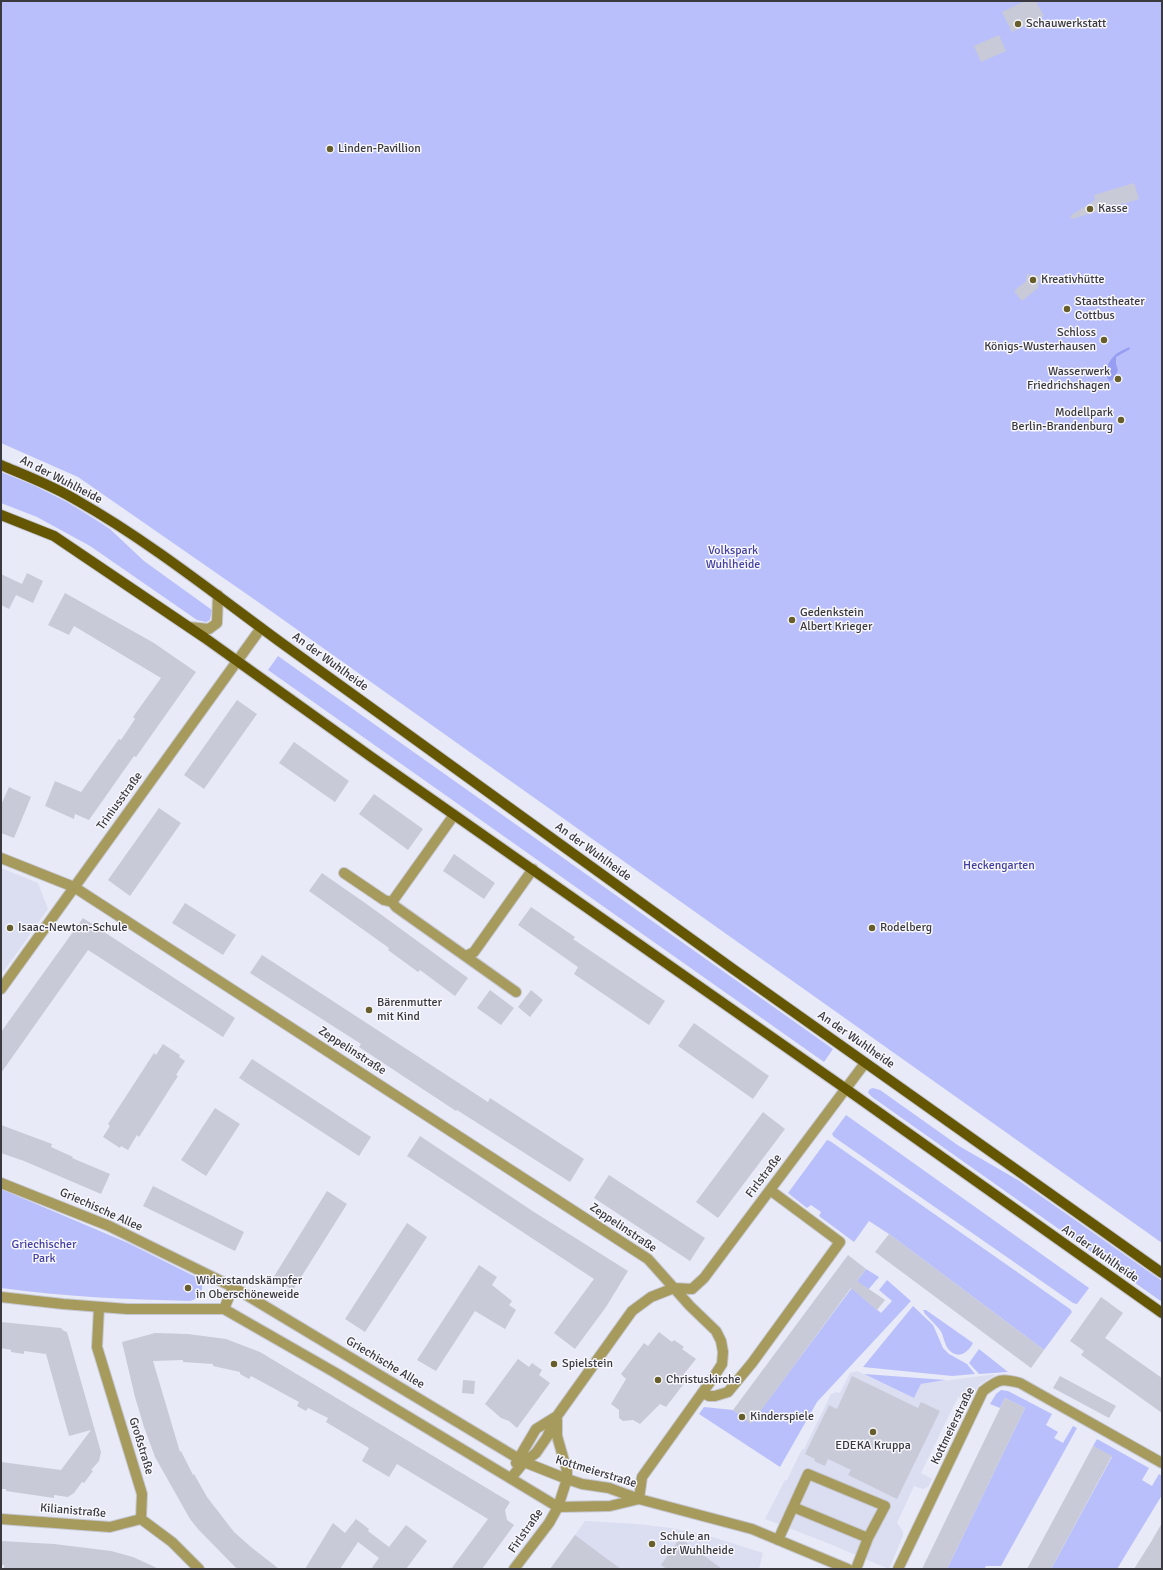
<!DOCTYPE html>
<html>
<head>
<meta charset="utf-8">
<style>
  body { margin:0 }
  #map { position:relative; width:1163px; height:1570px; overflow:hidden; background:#e8eaf7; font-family:Signika,sans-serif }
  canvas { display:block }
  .frame { position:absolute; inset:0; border:2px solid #39393e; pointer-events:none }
</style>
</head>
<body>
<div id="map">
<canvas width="1163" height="1570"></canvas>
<div class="frame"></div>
</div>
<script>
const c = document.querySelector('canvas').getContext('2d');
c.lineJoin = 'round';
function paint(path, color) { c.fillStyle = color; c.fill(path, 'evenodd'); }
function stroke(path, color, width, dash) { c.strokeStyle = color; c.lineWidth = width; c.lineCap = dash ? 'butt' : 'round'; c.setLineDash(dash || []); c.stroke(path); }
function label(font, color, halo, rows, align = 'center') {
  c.font = font + ' Signika,sans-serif'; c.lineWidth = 3; c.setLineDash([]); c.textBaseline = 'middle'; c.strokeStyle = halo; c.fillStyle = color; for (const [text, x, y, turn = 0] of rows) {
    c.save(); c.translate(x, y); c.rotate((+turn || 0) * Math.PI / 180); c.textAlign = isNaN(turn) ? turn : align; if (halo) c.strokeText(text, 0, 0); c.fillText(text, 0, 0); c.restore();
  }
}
paint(new Path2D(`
  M1,868L38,883L48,909L1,975Z
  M857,1371L914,1398L921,1384L996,1374L979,1385L969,1403L958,1397L921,1473L932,1479L928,1487L923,1489L914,1486L897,1523L903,1531V1536L889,1569L825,1542L765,1519L785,1480H787L802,1449H804L831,1394L837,1392L840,1393L850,1373Z
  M585,1521L637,1524L671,1528L706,1535L763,1553L759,1569H550Z`), '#dbdef1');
paint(new Path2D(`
  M1,1H1162V1243L261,604L78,477L1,443Z
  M1,472L33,485L67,502L93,518L110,529L144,561L212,610L210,620L206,622L197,620L90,546L37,517L1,503Z
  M278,656L833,1049L824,1062L268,670Z
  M873,1088L880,1090L959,1146L1018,1180L1162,1281V1302L872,1097L869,1094L868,1092L870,1089Z
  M846,1115L1089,1288L1077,1304L1073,1303L834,1137L832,1134Z
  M827,1140L830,1141L1070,1309L1072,1312L1044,1350L889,1234L869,1221L854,1242L819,1216L821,1212L811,1205L807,1208L788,1193Z
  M1,1189L128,1243L196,1277L202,1285C203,1294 198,1299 190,1301C126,1299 64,1297 1,1288Z
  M866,1269L879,1277L862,1297L881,1313L892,1301L879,1290L887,1280L911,1301L817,1402L780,1467L699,1414L704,1407L733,1410L751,1423Z
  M913,1306L933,1325L943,1348L949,1354L967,1364L975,1374L952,1376L863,1367Z
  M923,1310H926L973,1343C969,1352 958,1360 949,1350C944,1344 944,1336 940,1330C935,1324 930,1319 925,1314Z
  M979,1349L1008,1372L979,1374L969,1363Z
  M864,1374L946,1380L921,1384L914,1398Z
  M1001,1390L1008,1391L1052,1414L1046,1425L1058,1432L1054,1438L1063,1443L1073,1426L1077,1428L1001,1566H986L984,1569H947L1025,1408L1005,1398L1000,1408L990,1404L996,1394Z
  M1097,1439L1149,1468L1142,1480L1152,1486L1159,1474L1162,1476V1495L1117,1569H1051L1112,1457L1093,1446Z`), '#b9bffb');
paint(new Path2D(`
  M1129,347L1130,349L1116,357V364L1118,370L1114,379L1110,381C1101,374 1109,361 1115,355C1118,352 1124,350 1129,347Z`), '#979ef2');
paint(new Path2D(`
  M1025,1H1036L1044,16L1012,32L1002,12Z
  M999,35L1006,51L981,62L974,46Z
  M1134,183L1139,199L1072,219L1070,216L1095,200L1094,195Z
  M1027,274L1040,276L1038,288L1022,301L1014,291L1026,281Z
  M27,573L43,581L33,603L16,595L9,609L1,605V574L22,584Z
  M65,593L154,643L196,672L136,757L134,756L89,820L75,814L74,819L45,806L55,781L81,792L119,739L121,740L135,719L133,717L161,678L74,626L69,635L48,625Z
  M237,700L257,714L204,789L184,775Z
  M294,742L349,781L335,802L279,763Z
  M9,787L31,797L14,838L1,833V805Z
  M374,794L423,829L408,850L359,814Z
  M159,808L181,823L130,896L108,880Z
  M454,854L495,883L484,899L443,871Z
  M322,873L368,905L468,978L455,996L420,970L418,972L388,950L389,948L309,891Z
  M185,903L236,935L223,955L172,923Z
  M531,907L575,937L573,939L665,1001L649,1025L574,974L578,967L518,925Z
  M83,918L235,1018L223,1037L88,950L1,1073V1032Z
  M262,955L488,1102L490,1098L584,1159L570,1182L457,1110L456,1111L359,1047L361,1044L250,973Z
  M490,990L514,1008L501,1025L477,1008Z
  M531,990L543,1000L530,1017L518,1007Z
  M694,1023L769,1076L753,1099L678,1046Z
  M163,1044L180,1055L179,1057L185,1061L176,1075L178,1076L139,1137L137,1135L128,1150L121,1146L120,1148L103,1137L110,1126L108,1124L154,1053L156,1055Z
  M252,1059L371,1137L359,1156L239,1078Z
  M215,1108L240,1124L206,1176L181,1160Z
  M763,1112L785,1129L718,1218L696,1202Z
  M1,1125L52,1144L51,1147L73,1157L72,1158L110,1174L101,1194L24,1161L1,1153Z
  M420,1136L534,1212L628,1271L606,1307L575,1349L554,1333L594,1279L407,1156Z
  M609,1175L705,1238L690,1261L594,1198Z
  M153,1186L244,1232L235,1251L143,1206Z
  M327,1191L347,1204L293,1290L273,1278Z
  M407,1223L427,1237L365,1332L345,1319Z
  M889,1234L1044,1350L1031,1368L875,1252Z
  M848,1255L866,1269L857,1281L885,1300L877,1310L851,1288L751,1424L733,1410Z
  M479,1265L497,1277L492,1285L512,1301L509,1305L516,1310L505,1329L475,1311L436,1371L417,1360Z
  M1101,1297L1123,1313L1105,1338L1162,1378V1413L1081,1355L1084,1351L1070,1341Z
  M1,1322L61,1328L64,1331L67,1332L101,1452L99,1461L91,1470L93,1471L84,1483L82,1482L74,1493L68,1497L54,1495V1498L6,1491V1489H1V1462L61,1470L91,1430L69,1436L46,1354L24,1351V1354L11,1352V1350L1,1348Z
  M659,1332L672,1342L674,1340L684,1347L682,1349L696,1359L684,1374L689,1377L666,1407L660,1404L640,1424L633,1420L623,1421L619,1418V1410L611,1404L626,1379L621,1374L644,1343L648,1346Z
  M155,1333L188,1334L226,1339L260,1352L510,1502L505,1510L507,1520L514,1525L482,1569H451L488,1519L397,1464L389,1477L362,1461L369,1448L326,1422L328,1418L308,1408L306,1411L297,1406L299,1402L251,1376L249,1379L240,1374V1372L213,1366V1364L183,1362V1360L153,1361L180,1452L181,1451L193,1475L194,1474L207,1497L234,1532L251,1547L279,1569H237L198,1529L190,1519L155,1457L144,1427L135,1397L122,1342Z
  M518,1359L529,1367L532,1363L542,1370L539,1375L550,1383L517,1428L509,1421L501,1418L485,1404Z
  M852,1376L918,1408L921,1402L940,1411L897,1499L848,1475L851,1470L828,1459L825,1466L814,1461L815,1459L805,1454L829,1405L837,1409Z
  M1060,1376L1116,1406L1109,1418L1053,1388Z
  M463,1380L475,1381L474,1394L462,1393Z
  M1005,1398L1025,1408L947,1569H922Z
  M1093,1446L1112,1456L1051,1569H1027Z
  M356,1519L369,1529L368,1531L389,1547L406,1525L427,1541L406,1569H371L379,1558L358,1542L340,1569H305L333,1523L345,1533Z
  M1162,1523V1569H1134L1151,1542Z
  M575,1535L603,1556L621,1569H550Z
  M680,1538L722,1569H667L661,1565Z
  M1,1541L54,1544L111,1551L133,1557L159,1569H4V1565H1Z`), '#c8cad7');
const minor = new Path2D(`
  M189,627L209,629L217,623L218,595
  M1,858L74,887L648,1259L690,1306L716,1331L721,1341L723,1352L722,1364L715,1375L642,1477L639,1499
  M344,873L384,900L392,902L396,907L516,992
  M392,902L454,815
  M466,956L474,952L533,869
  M1,989L261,628
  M1,1183L109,1226L233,1287L524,1462L567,1479L582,1484L609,1488L639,1499L752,1529L848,1569
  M1,1297L63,1304L127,1309H224L334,1372L558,1507L610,1506L639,1499
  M99,1307L97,1347L142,1494L141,1519
  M224,1309L233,1287
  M703,1393L709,1396H715L728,1392L752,1363L840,1242L770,1190
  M516,1463L536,1429L557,1416
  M511,1478L524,1462L536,1453L547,1437L557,1416L632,1311L651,1297L674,1288L692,1289L704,1278L865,1063
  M793,1507L808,1474L885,1506L868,1538
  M1,1519L110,1527L141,1519
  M141,1519L172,1542L199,1569
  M778,1540L793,1507L868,1538L856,1569
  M514,1569L549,1523L558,1507L567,1479V1471L557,1436V1420
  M898,1569L983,1391C999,1379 1001,1378 1020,1383L1162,1463`);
const major = new Path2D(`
  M1,465C27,476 54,486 78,501C150,542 216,595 283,644L733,969L1162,1273
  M1,515L54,536L205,638L370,756L846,1089L1162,1313`);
stroke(minor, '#c5c7d2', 12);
stroke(major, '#c5c7d2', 12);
stroke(minor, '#a69a5d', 10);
stroke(major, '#645602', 10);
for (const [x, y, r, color] of [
  [1018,24,4,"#685e2b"],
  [330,149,4,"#685e2b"],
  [1090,209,4,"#685e2b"],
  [1033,280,4,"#685e2b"],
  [1067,309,4,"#685e2b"],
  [1104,340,4,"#685e2b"],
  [1118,379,4,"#685e2b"],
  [1121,420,4,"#685e2b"],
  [792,620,4,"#685e2b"],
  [10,928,4,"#685e2b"],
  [872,928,4,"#685e2b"],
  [369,1010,4,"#685e2b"],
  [188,1288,4,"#685e2b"],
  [554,1364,4,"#685e2b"],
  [658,1380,4,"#685e2b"],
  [742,1417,4,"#685e2b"],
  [873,1432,4,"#685e2b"],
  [652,1544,4,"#685e2b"]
]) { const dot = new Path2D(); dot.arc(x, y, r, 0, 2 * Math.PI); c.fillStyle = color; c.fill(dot); stroke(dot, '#f7f7fd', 1.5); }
label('12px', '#39393e', '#f7f7fd', [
  ["Schauwerkstatt",1026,24],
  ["Linden-Pavillion",338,149],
  ["Kasse",1098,209],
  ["Kreativhütte",1041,280],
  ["Staatstheater",1075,302],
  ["Cottbus",1075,316],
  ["Schloss",1096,333,"right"],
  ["Königs-Wusterhausen",1096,347,"right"],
  ["Wasserwerk",1110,372,"right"],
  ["Friedrichshagen",1110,386,"right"],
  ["Modellpark",1113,413,"right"],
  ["Berlin-Brandenburg",1113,427,"right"],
  ["Gedenkstein",800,613],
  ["Albert Krieger",800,627],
  ["Isaac-Newton-Schule",18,928],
  ["Rodelberg",880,928],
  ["Bärenmutter",377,1003],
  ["mit Kind",377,1017],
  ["Widerstandskämpfer",196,1281],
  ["in Oberschöneweide",196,1295],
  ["Spielstein",562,1364],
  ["Christuskirche",666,1380],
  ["Kinderspiele",750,1417],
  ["EDEKA Kruppa",873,1446,"center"],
  ["Schule an",660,1537],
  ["der Wuhlheide",660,1551]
], 'left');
label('12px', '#39393e', '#f7f7fd', [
  ["An der Wuhlheide",61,480,27],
  ["An der Wuhlheide",330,662,36],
  ["Triniusstraße",120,801,-54],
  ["An der Wuhlheide",593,852,36],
  ["An der Wuhlheide",856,1040,35],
  ["Zeppelinstraße",352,1051,33],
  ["Firlstraße",764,1176,-53],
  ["Griechische Allee",101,1210,24],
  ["Zeppelinstraße",623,1228,34],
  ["An der Wuhlheide",1100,1254,35],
  ["Griechische Allee",385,1363,31],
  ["Kottmeierstraße",953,1426,-64],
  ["Großstraße",141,1446,73],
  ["Kottmeierstraße",596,1472,17],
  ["Kilianistraße",73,1511,5],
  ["Firlstraße",526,1531,-55]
]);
label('12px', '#4340a1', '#f7f7fd', [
  ["Volkspark",733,551],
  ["Wuhlheide",733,565],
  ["Heckengarten",999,866],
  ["Griechischer",44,1245],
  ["Park",44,1259]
]);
</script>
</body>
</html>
